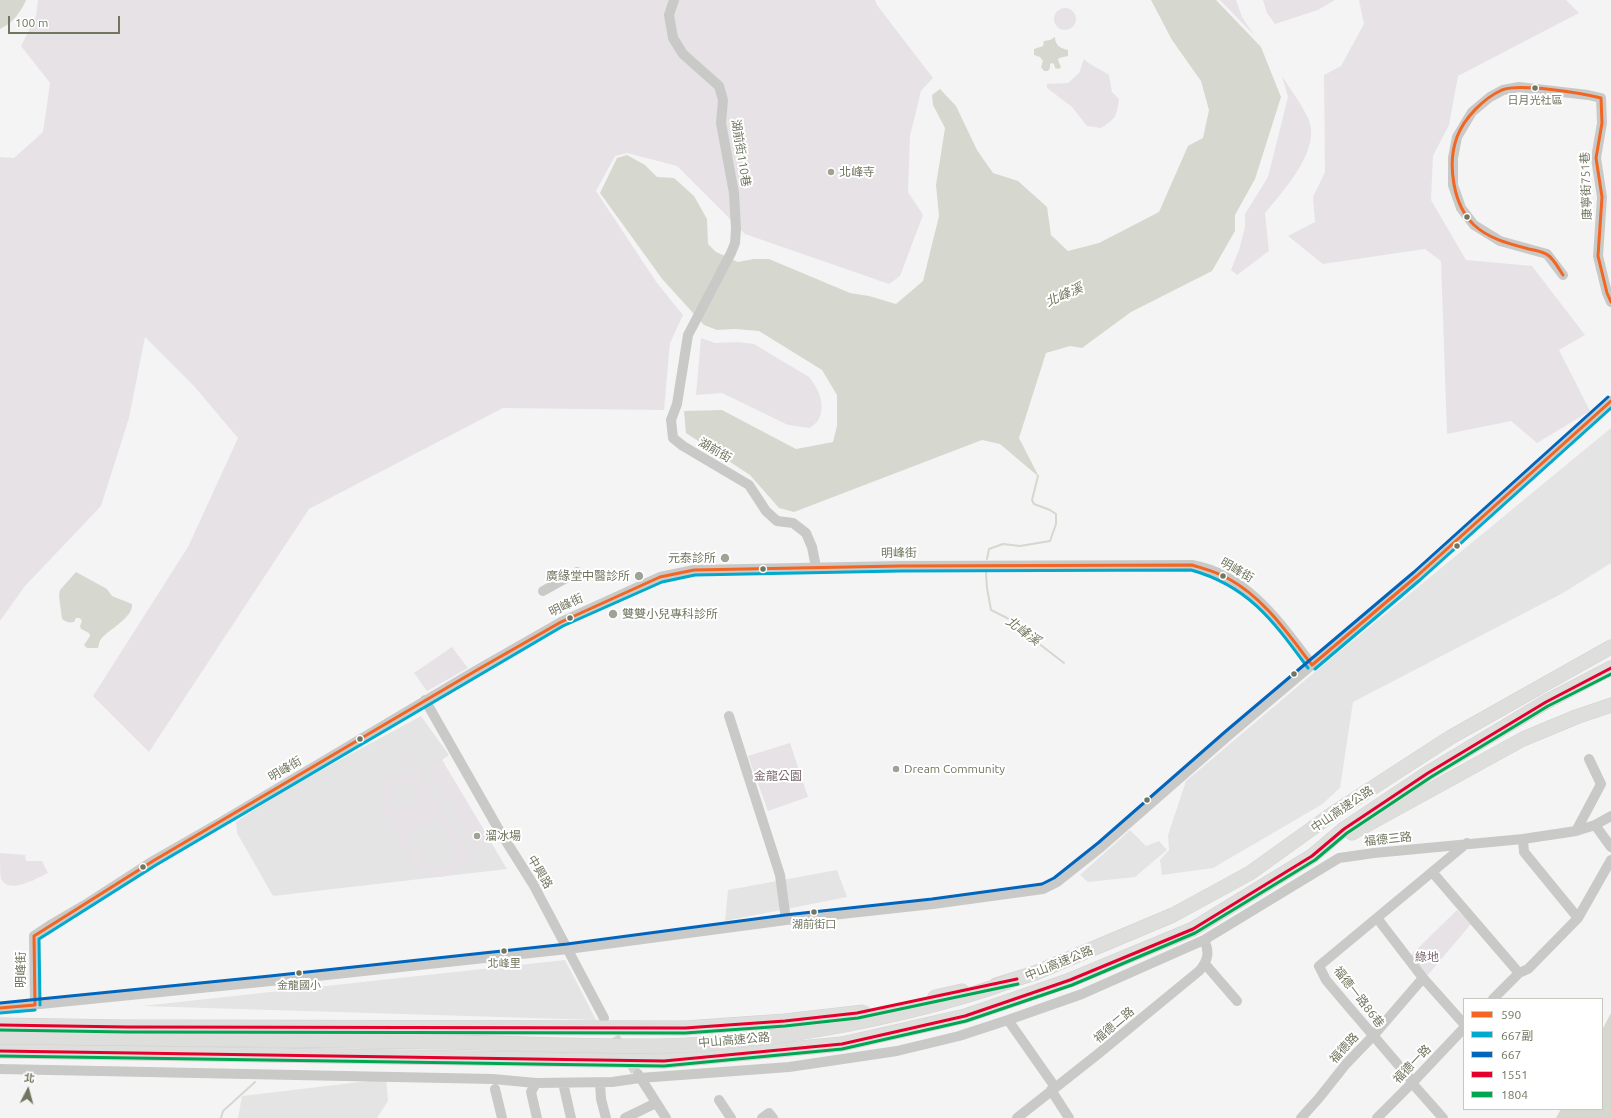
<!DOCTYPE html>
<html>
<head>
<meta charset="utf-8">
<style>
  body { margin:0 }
  #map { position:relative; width:1611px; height:1118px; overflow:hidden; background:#f5f4f5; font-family:Ubuntu,"Noto Sans TC",sans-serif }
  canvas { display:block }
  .legend { position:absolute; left:1463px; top:998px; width:140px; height:112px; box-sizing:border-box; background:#fff; border:1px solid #c6c8bf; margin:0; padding:5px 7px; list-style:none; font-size:12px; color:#70765f }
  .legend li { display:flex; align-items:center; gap:8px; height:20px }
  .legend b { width:20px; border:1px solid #c6c8bf }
  .north { position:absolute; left:8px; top:1070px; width:40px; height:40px; -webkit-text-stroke:3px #fff; paint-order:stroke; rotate:6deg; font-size:11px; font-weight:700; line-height:16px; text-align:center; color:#70765f }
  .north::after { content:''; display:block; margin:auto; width:14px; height:18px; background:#70765f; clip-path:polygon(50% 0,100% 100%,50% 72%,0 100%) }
  .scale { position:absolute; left:8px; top:16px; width:112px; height:18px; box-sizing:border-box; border:2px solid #70765f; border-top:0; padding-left:5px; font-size:12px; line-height:14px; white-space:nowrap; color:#70765f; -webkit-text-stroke:3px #fff; paint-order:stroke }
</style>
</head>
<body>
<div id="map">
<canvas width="1611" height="1118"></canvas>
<ul class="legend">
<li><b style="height:5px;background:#f26522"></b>590</li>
<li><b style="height:5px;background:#00a9ce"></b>667副</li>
<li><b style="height:5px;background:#0065bd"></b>667</li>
<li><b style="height:5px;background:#e4002b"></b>1551</li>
<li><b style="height:5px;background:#00a651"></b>1804</li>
</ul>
<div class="north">北</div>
<div class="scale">100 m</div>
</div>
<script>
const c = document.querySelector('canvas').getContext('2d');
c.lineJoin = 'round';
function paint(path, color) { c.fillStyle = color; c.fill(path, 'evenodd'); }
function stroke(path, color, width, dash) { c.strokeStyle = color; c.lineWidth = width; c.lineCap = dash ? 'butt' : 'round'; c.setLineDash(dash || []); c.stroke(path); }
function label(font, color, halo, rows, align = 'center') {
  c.font = font + ' Ubuntu,"Noto Sans TC",sans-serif'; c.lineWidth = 4; c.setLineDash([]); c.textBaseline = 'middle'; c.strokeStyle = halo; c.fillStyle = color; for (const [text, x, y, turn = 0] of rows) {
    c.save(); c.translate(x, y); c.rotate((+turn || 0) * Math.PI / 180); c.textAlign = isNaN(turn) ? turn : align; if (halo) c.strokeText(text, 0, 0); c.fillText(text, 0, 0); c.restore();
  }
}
paint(new Path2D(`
  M1611,428V563L1563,593L1353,702L1340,788L1321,805L1213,868L1162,875L1160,860L1169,850L1168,835L1186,781L1316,671Z
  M421,716L449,755L442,760L507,869L273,896L237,833L236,822L286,789Z
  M1130,830L1146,846L1159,841L1167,850L1135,877L1088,882L1080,875Z
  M837,870L847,897L725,921L728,890Z
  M565,960L596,1020L142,1006Z
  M386,1079L388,1101L377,1118H238L242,1096Z`), '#e5e4e4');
paint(new Path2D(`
  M38,0H875L877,5L933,78L921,91L910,136L908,192L923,215L900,276L889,284L745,234L677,166L627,153L615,156L596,191L657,283L683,315L670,343L664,410L503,408L309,509L149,752L93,696L188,547L238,438L193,385L145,337L129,418L101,506L25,586L0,621V157L14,158L43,132L50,83L21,46L36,16Z
  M1220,0H1236L1242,17L1254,35Z
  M1263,0H1335L1318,10L1275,24L1267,13Z
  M1359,0H1566L1579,13L1458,76L1449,125L1433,156L1431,200L1466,260L1532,266L1585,335L1559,350L1590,411L1537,443L1511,421L1447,434L1441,261L1425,249L1323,264L1288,236L1315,222L1313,197L1325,172L1324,75L1341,66L1364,24Z
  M1054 19a11 11 0 1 1 22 0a11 11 0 1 1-22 0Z
  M1084,59C1091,66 1101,69 1109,75L1112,92L1119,99C1117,115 1116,119 1101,128L1087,126L1072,107L1047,88V84L1068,83L1079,73Z
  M1282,76C1289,87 1307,112 1310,123C1318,154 1283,191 1265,213L1269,251L1237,275L1231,270L1239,250L1245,227V214L1268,177L1288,97Z
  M701,338L715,343L738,342L754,344L809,377C818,388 826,404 819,419C818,422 813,425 810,428L788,425L722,393L696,395Z
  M452,647L468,668L427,691L414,673Z
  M790,743L808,797L768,811L748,756Z
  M411,760L473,860L468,864L464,859H460L458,870C445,881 428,878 417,867L380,805C379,786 394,773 413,776L406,763ZM410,784L415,786L423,793L393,811C384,795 394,785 410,784ZM438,817L454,846V851L449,862C427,879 416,851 407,835Z
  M442,760L491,842L476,851L429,769Z
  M0,853L25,855L26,861H42L48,873C37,878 10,895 1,879C0,873 0,861 0,853Z
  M1457,910L1471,924L1427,976L1411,955Z`), '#e7e2e6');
paint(new Path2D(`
  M0,0H26C21,12 13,23 0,29Z
  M1151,0H1216L1261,47L1281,97L1255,179L1235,215V231L1212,271L1131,312L1082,348L1070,346L1046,353L1019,438L1039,477L1000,444L982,440L794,512L779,508L750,475L686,433L684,411L722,410L796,449L833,442L837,426V395L822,370L759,331L735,329L717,330L704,325L663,280L600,193L617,158L627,155L645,165L657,177L674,178L694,196L707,219L708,244L716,252L738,262L754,259H769L850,293L869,296L896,304L923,281L939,216L936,185L945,128L933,105L932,95L940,89L956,106L977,150L993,173L1018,181L1047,207L1051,235L1068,251L1099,243L1159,212L1188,146L1203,138L1209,110L1201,81L1172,40Z
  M1055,37C1055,46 1061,48 1068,50V56L1059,58L1058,60L1061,67L1059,69L1055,68L1054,64L1052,63L1050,64V68L1048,71H1044L1041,67L1043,61L1040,57L1034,55V49L1043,46L1044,41L1050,40Z
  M76,572L107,589L112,596L132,604C134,617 108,630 101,639C99,641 99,645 98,648H87L84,645L90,636L89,633L81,629L80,626L82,621L80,618H76L74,622C69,623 66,622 62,619L59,596L60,590Z
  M1611,1013V1118H1556L1561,1109H1602V1030Z`), '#d6d7ce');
stroke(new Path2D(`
  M987,559L989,549L1003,544L1020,546L1050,541L1056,524V514L1050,510L1034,504L1032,500L1038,476
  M986,573L987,588L991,610L1013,621L1029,636L1064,663
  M221,1118L223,1111L255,1082`), '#d6d7ce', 2);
stroke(new Path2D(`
  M607,1024L636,1072`), '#d4d4d0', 10, [10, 5]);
const highway = new Path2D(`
  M1352,833L1523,739L1576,717L1611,705
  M996,985L1035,973L1173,915L1250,873L1335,812L1451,737L1611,647
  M935,997L962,991
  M0,1051L664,1061L842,1044L965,1016L1070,980L1193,929L1312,856L1344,829L1428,773L1546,702L1611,668`);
stroke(highway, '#d1d1d0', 15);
stroke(new Path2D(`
  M674,0L669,15L673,38L683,54L719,86L723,100L721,123L734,193L736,229L735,243L731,253L688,335L677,404L671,420L673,438L683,446L749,485L766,511L777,521L793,523L806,533L812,547L816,567
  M1563,275L1547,254L1500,241L1474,225L1461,208L1453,185V158L1457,137L1472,112L1490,97L1503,90L1519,87L1588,95L1601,98L1602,123L1596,158L1602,197L1598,256L1607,293L1611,302
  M543,591L577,572
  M425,700L499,830L533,884L604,1018
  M729,716L780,875L786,920
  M1595,825L1611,847
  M1576,831L1601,784L1589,759
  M1523,839L1524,852L1578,918
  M1433,873L1519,973
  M1377,918L1423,978L1464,1024
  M1205,964L1237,1001
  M1493,999L1519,973L1528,969L1578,918L1611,860
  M35,1005L34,936L52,924L88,903L153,861L221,822L477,670L561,622L660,577L694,570L900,566L1192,565C1248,575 1280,623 1312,665
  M0,1008L271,981L568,949L786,920L933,904L1043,889L1057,882L1101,847L1229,735L1417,576L1611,401
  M1008,1020L1055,1087
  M0,1069L493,1079L536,1083L612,1082L640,1078L789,1067L897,1051L959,1036L1008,1020L1082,994L1204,940L1339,858L1374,853L1523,839L1576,831L1595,825L1611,816
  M638,1074L666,1118
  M600,1082L601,1099L606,1118
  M1413,1082L1348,1006L1326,980L1319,966L1467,843
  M536,1083L531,1092L537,1118
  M563,1083L571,1118
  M1412,1083L1443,1118
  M495,1089L502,1118
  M1051,1090L1069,1118
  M719,1100L731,1118
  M625,1118L656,1103
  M762,1118L769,1113L773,1118
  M1017,1118L1098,1054L1199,971C1208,961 1210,952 1204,940
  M1301,1118L1319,1098L1346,1064L1373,1036L1423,978
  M1377,1118L1413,1082L1464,1028`), '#c9cac7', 10);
stroke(highway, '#dededd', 14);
const highwayBridge = new Path2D(`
  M0,1025L127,1027L685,1028L785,1021L864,1012
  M0,1037C148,1038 296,1040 444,1042C515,1043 587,1047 658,1046C723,1045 787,1036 850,1024C904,1013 956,1001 1008,982`);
stroke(highwayBridge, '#d1d1d0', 15, []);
stroke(highwayBridge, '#dededd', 14);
stroke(new Path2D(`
  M1563,275C1559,269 1553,257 1546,254C1541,251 1534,250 1529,249C1510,244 1489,239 1474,225C1453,205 1447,164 1457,137C1464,118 1484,98 1502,90C1520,83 1581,93 1601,98L1602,123L1596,158L1602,197L1598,256L1607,293L1611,302
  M1312,665L1417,576L1611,401
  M35,1005L34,936L153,861L477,670L561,622L660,577L694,570L900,566L1192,565C1205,569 1218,572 1229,579C1264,598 1288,634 1312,665
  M0,1008L35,1005`), '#f26522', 3);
stroke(new Path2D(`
  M1315,669L1420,580L1611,408
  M40,1005L39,939L156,865L563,626L662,582L695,575L900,571L1191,570C1249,586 1274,622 1308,668
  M0,1013L35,1010`), '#00a9ce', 3);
stroke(new Path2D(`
  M0,1003L270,976L567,944L785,915L932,899L1042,884L1054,878L1098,843L1226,731L1414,572L1608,397`), '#0065bd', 3);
stroke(new Path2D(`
  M0,1025L127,1027L685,1028L785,1021L857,1013L1017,979
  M0,1051L664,1061L842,1044L965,1016L1070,980L1193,929L1312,856L1344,829L1428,773L1546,702L1611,668`), '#e4002b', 3);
stroke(new Path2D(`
  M0,1030L127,1032L685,1033L785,1026L858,1018L1018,984
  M0,1056L664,1066L842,1049L966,1021L1072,985L1195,933L1315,860L1347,833L1431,777L1548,706L1611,674`), '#00a651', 3);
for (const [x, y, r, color] of [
  [1535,88,3.5,"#70765f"],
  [831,172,4,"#9fa294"],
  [1467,217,3.5,"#70765f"],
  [1457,546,3.5,"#70765f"],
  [725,558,5,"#9fa294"],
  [763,569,3.5,"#70765f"],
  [639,576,5,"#9fa294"],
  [1223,576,3.5,"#70765f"],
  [613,614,5,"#9fa294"],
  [570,618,3.5,"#70765f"],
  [1294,674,3.5,"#70765f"],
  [360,739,3.5,"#70765f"],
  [896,769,4,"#9fa294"],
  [1147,800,3.5,"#70765f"],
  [477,836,4,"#9fa294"],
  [143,867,3.5,"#70765f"],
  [814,912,3.5,"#70765f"],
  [504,951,3.5,"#70765f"],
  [299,973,3.5,"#70765f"]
]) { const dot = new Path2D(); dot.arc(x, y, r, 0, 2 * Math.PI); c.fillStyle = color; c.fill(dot); stroke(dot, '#fff', 1.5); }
label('11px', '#70765f', '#fff', [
  ["日月光社區",1535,100],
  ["湖前街口",814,924],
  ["北峰里",504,963],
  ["金龍國小",299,985]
]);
label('12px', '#70765f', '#fff', [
  ["湖前街110巷",741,153,81],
  ["康寧街751巷",1586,186,-92],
  ["湖前街",715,450,30],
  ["明峰街",899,553,-1],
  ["明峰街",1237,570,30],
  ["明峰街",566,605,-26],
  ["明峰街",285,769,-31],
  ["中山高速公路",1342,809,-34],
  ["福德三路",1388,839,-6],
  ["中興路",540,872,59],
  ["中山高速公路",1059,963,-22],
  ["明峰街",21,970,-90],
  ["福德一路86巷",1359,997,52],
  ["福德二路",1114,1025,-40],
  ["中山高速公路",734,1040,-5],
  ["福德路",1344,1048,-47],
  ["福德一路",1412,1064,-46]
]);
label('12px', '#70765f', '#fff', [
  ["北峰寺",839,172],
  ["元泰診所",716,558,"right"],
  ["廣緣堂中醫診所",630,576,"right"],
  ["雙雙小兒專科診所",622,614],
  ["Dream Community",904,769],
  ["溜冰場",485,836]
], 'left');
label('12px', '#79666d', '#fff', [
  ["金龍公園",778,776],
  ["綠地",1427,957]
]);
label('italic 13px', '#75775e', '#fff', [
  ["北峰溪",1064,295,-24],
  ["北峰溪",1023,631,36]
]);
</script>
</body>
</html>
